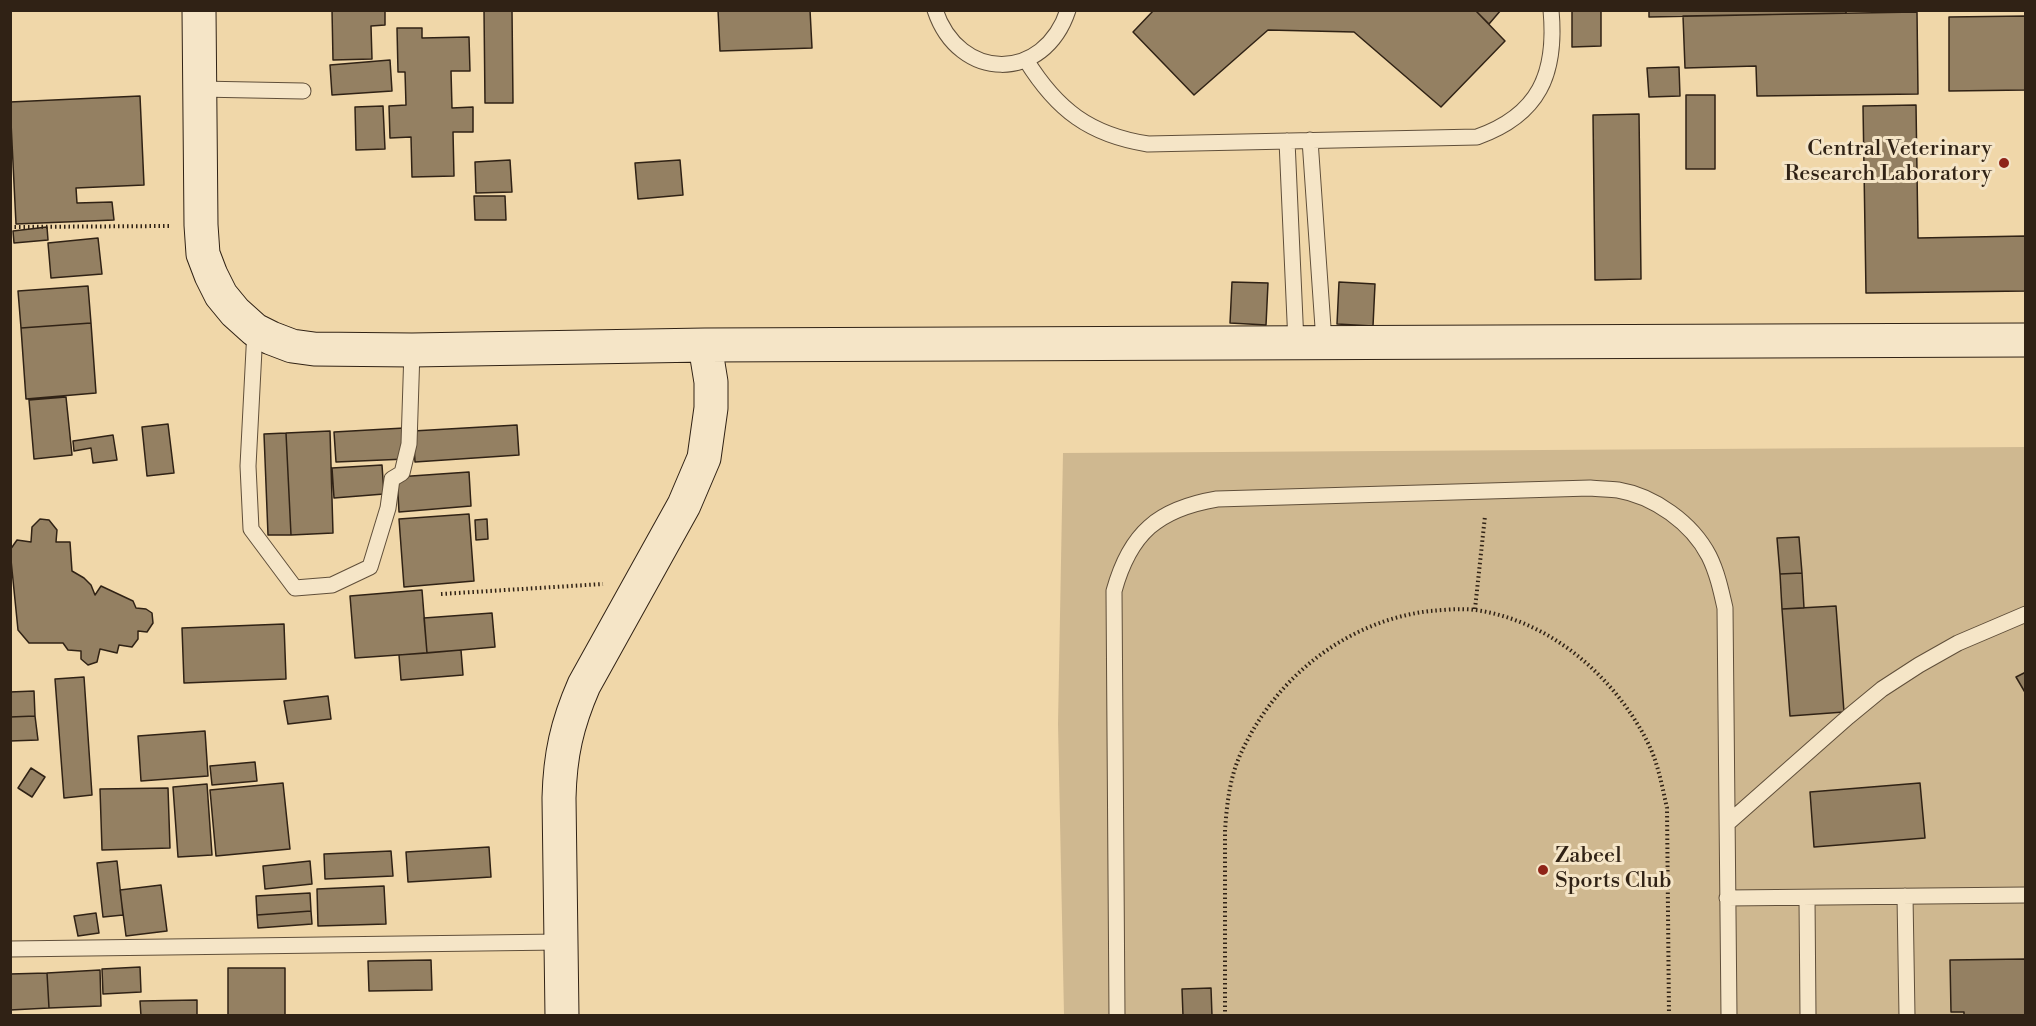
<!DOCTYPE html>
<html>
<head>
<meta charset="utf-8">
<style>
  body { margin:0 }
  #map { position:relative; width:2036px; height:1026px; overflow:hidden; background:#f0d7a9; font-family:"Libre Bodoni",serif }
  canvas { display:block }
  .frame { position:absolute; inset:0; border:12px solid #302215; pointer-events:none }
</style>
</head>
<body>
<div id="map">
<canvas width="2036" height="1026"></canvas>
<div class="frame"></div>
</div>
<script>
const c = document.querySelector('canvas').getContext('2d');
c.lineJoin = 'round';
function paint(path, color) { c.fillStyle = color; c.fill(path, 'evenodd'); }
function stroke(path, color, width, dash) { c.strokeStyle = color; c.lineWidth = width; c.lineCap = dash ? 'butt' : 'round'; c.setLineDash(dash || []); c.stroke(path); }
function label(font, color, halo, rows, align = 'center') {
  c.font = font + ' "Libre Bodoni",serif'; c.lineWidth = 6; c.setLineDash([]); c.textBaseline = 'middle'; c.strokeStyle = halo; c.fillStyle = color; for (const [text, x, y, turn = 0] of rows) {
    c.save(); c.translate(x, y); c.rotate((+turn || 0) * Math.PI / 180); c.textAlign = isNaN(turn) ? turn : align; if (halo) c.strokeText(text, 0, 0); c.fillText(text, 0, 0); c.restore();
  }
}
paint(new Path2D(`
  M2025,447V1015H1064L1058,724L1063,453Z`), '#cfb890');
const building = new Path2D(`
  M332,10H385V25L371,26L372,59L333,60Z
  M484,10H512L513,103H485Z
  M718,10H810L812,48L720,51Z
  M1154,10H1475L1505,41L1441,107L1354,32L1268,30L1194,95L1133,32Z
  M1475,10H1501L1489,24Z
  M1572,10H1601V46L1572,47Z
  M1649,10H1846V13L1649,17Z
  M1917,12L1918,94L1757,96L1756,66L1685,68L1683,16Z
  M2026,16V90L1949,91V17Z
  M397,28H422V38L469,37L470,71H451L452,108L473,107V132H453L454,176L412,177L411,137L390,138L389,106L406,105L405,72H398Z
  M390,60L392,91L332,95L330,65Z
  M1679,67L1680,96L1649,97L1647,68Z
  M1686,95H1715V169H1686Z
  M140,96L144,185L76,188L77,203L112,202L114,220L16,224L10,102Z
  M1916,105L1918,238L2026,236V291L1866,293L1863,106Z
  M383,106L385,149L356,150L355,107Z
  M1639,114L1641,279L1595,280L1593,115Z
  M510,160L512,192L476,193L475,162Z
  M680,160L683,195L638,199L635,163Z
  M474,196H505L506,220H475Z
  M47,227L48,240L14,243L13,231Z
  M98,238L102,274L51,278L48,243Z
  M1232,282L1268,283L1266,325L1230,323Z
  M1339,282L1375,284L1373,326L1337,324Z
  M88,286L91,323L21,328L18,291Z
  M91,323L96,393L26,399L21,328Z
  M66,397L72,455L34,459L29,400Z
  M168,424L174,473L147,476L142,427Z
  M517,425L519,455L415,462L413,431Z
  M404,428L406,459L336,462L334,432Z
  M330,431L333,533L291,535L286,433Z
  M286,433L291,535H268L264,434Z
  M113,435L117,460L93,463L91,448L74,451L73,441Z
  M382,465L384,494L334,498L332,468Z
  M469,472L471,506L399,512L397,477Z
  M469,514L474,581L404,587L399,519Z
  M40,519L49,520L57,530L56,542H70L72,571L84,578L91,585L95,595L101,586L133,601L136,608L146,609L152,613L153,623L147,632L138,631V639L132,647L119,645L117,653L100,649L97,662L88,665L81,659V651L68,650L63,643H29L18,630L10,550L17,540L31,542L32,527Z
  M487,519L488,539L476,540L475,520Z
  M1799,537L1802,573L1780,574L1777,538Z
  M1802,573L1804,608L1782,609L1780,574Z
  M422,590L427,653L355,658L350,596Z
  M1836,606L1844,712L1790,716L1782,609Z
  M492,613L495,647L427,653L424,618Z
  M284,624L286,679L184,683L182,628Z
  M461,650L463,675L401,680L399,655Z
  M2026,672V694L2016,677Z
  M84,677L92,795L64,798L55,679Z
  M34,691L35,716L10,717V692Z
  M328,696L331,719L288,724L284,701Z
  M35,716L38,740L10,741V717Z
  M205,731L208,776L141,781L138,736Z
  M255,762L257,781L212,785L210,766Z
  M31,768L45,777L32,797L18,788Z
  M283,783L290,849L216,856L210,790Z
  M1920,783L1925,838L1814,847L1810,792Z
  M207,784L212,855L178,857L173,787Z
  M168,788L170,848L102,850L100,789Z
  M489,847L491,877L408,882L406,852Z
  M391,851L393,876L325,879L324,854Z
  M117,861L123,915L103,917L97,863Z
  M310,861L312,884L265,889L263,866Z
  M161,885L167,931L126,936L120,890Z
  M384,886L386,924L318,926L317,889Z
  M310,893L311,911L257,915L256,896Z
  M311,911L312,924L258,928L257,915Z
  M96,913L99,933L78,936L74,916Z
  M2026,959V1016H1964V1012H1951L1950,960Z
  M431,960L432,990L369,991L368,961Z
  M140,967L141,992L103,994L102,969Z
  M228,968H285V1016H228Z
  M100,970L101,1006L49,1008L47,973Z
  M47,973L49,1008L10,1010V974Z
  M1211,988L1212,1016H1183L1182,989Z
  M197,1000V1016H141L140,1001Z`);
paint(building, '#948062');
stroke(building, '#302215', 1.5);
const lane = new Path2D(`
  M935,10C959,82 1044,83 1068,10
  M1026,60C1057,110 1090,135 1148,144L1477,137C1539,115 1557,74 1551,10
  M199,89L303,91
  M1310,140L1324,342
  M1287,141L1296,343
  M255,330L248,466L251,529L295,588L332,585L370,567L388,508L392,479L402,473L409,444L412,350
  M1728,823L1848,717L1882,689L1919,665L1958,643L2026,614
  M1905,896L1907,1016
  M1727,898L2026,895
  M1807,899L1808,1016
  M10,949L560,942
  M1117,1016L1114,591C1130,533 1158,509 1217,499L1590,488C1600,489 1609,489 1618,490C1654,496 1692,523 1709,556C1717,572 1721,590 1725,608L1729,1016`);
const secondary = new Path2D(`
  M199,10L201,225L203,254L211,275L221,295L235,312L255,330L271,338L292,346L314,349L412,350L705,345L2026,340
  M562,1016L559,798C560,755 567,724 584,685L684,505L704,458L711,408V382L705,345`);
stroke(lane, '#604f3a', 17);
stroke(secondary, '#302215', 35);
stroke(new Path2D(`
  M10,227L169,226
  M441,594L603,584
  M1475,609L1485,516
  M1225,1016V830C1227,803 1230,775 1242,751C1277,676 1347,621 1430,611C1444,610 1460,608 1475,610C1550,620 1615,677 1648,743C1658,763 1662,786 1667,808L1669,1016`), '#302215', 4, [1.5, 3]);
stroke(lane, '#f5e5c7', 15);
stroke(secondary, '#f5e5c7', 33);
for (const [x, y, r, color] of [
  [2004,163,6,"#8f2418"],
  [1543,870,6,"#8f2418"]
]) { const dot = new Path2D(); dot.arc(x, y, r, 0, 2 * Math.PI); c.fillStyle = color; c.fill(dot); stroke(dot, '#f5e5c7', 2); }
label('22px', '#302215', '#f5e5c7', [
  ["Central Veterinary",1992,150],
  ["Research Laboratory",1992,175],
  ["Zabeel",1555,857,"left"],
  ["Sports Club",1555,882,"left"]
], 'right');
</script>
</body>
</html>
